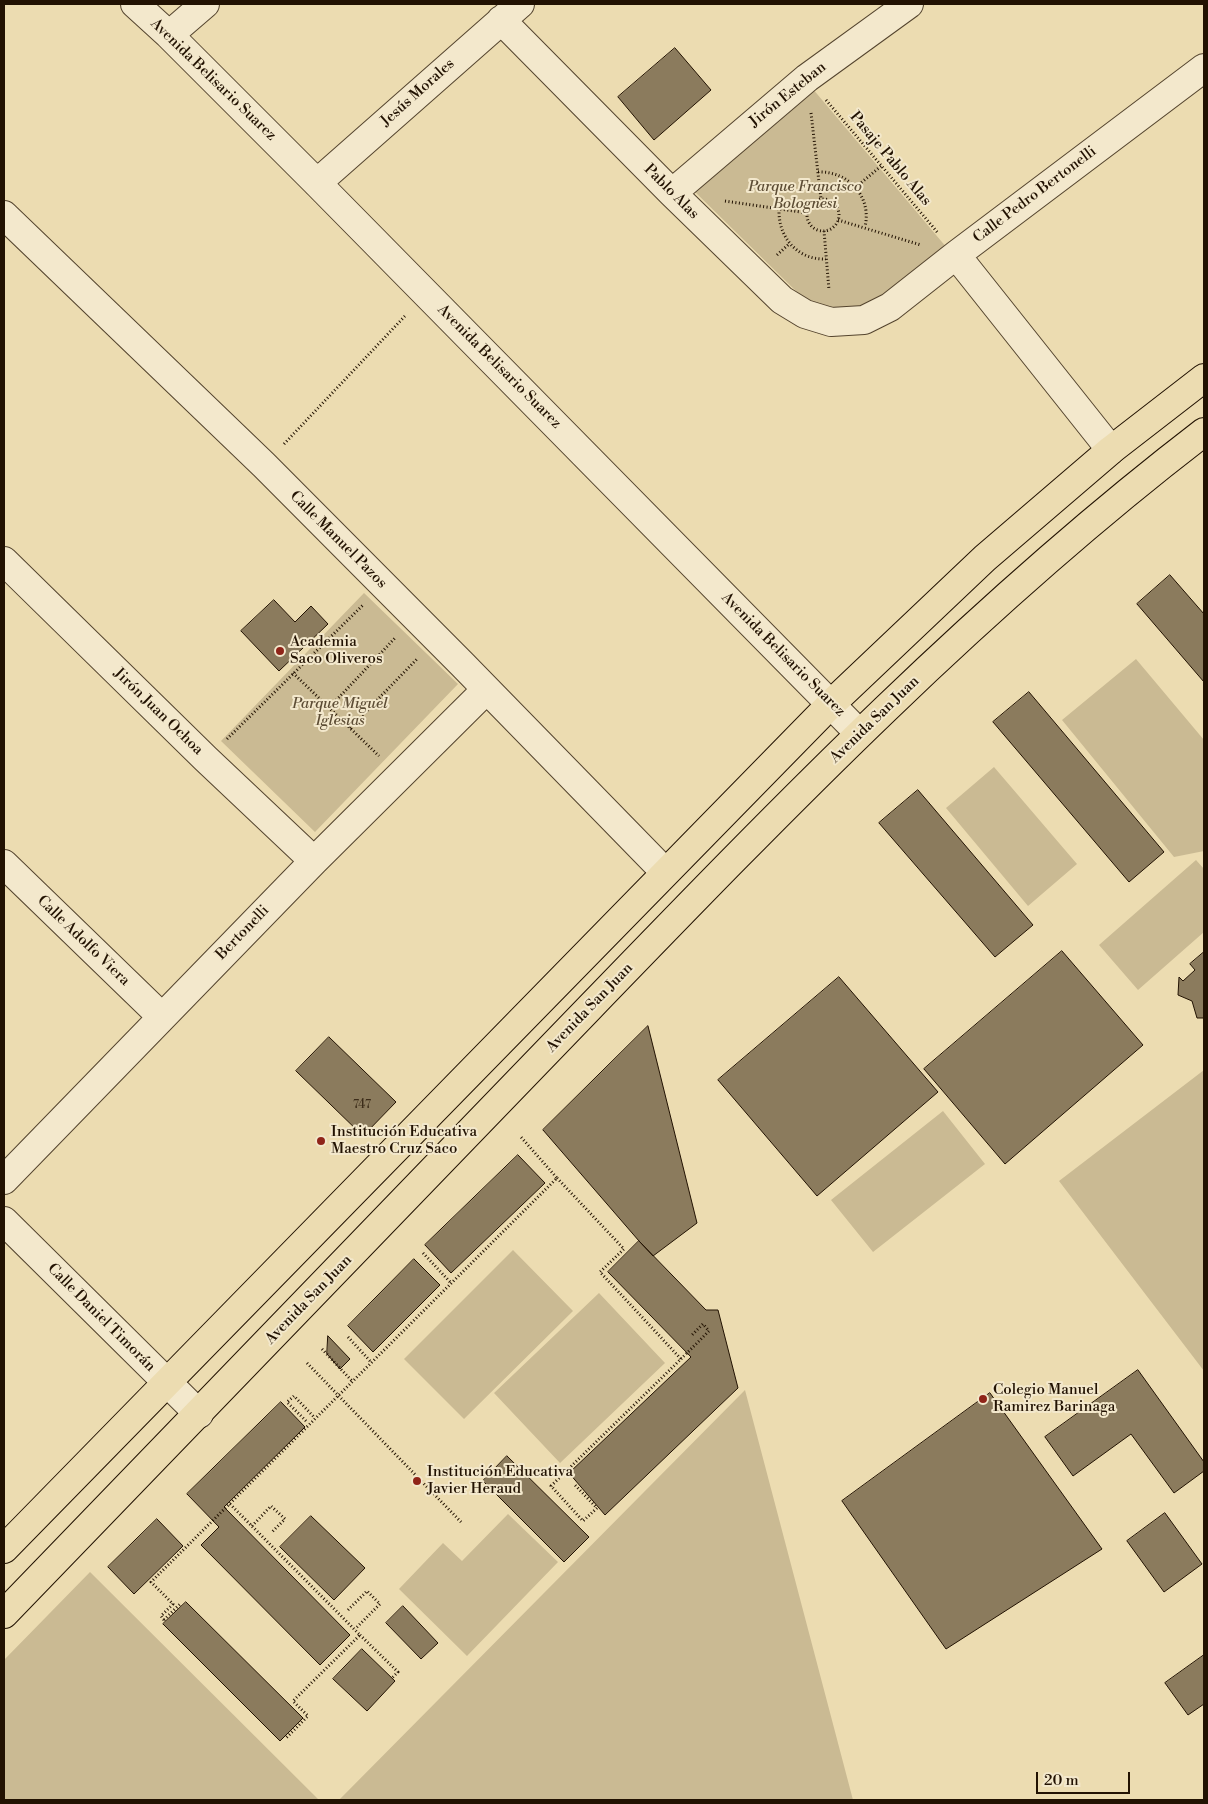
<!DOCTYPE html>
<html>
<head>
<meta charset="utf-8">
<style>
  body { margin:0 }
  #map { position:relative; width:1208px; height:1804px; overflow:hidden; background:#ecdcb1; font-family:"Libre Bodoni",serif }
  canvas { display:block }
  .frame { position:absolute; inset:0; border:5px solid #221202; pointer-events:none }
  .scale { position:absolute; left:1036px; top:1772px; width:94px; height:22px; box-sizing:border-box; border:2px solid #221202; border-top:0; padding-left:6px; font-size:15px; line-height:18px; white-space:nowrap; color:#221202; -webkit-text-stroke:4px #f3e8cc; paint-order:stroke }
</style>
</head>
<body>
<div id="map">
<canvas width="1208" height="1804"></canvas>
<div class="frame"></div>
<div class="scale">20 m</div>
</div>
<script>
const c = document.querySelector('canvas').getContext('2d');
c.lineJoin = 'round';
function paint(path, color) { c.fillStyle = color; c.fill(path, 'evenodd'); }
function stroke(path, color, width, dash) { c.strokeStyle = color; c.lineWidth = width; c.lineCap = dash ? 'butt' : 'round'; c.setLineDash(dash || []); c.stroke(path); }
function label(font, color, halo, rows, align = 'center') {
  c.font = font + ' "Libre Bodoni",serif'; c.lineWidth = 4; c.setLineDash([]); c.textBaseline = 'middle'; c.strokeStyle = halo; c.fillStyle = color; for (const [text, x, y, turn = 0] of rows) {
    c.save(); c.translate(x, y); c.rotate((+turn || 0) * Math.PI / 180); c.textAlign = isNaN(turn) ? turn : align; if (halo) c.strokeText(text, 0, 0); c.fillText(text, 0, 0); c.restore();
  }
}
paint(new Path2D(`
  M812,88L947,248C933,259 919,270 904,281C869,309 845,320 802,297L693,190Z
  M364,593L458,684L315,832L221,741Z
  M1136,659L1204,740V851L1174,857L1062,720Z
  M994,767L1077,864L1028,906L946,808Z
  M1196,860L1204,869V932L1138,990L1099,945Z
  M1204,1070V1371L1059,1181Z
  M943,1111L985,1164L873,1252L831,1200Z
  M513,1250L573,1311L464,1419L404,1359Z
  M599,1293L665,1363L560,1463L494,1393Z
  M745,1390L853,1800H339Z
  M508,1514L558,1562L467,1656L399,1589L443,1543L462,1561Z
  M90,1572L319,1800H4V1660Z`), '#caba93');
const building = new Path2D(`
  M675,48L711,90L654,140L618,97Z
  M1170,575L1204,614V682L1137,604Z
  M274,600L295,622L311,606L328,624L279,671L241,631Z
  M1029,692L1164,852L1129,882L993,722Z
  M918,790L1033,925L995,957L879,823Z
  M1062,951L1143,1045L1005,1164L924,1069Z
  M1204,952V1018H1197L1192,1001L1178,995L1179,977L1183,981L1195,970L1190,964Z
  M839,977L938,1092L817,1196L718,1080Z
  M648,1026L697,1223L653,1256L639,1241L543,1130Z
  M329,1037L396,1102L363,1136L296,1071Z
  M518,1155L545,1183L451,1273L425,1245Z
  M639,1241L706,1310H718L738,1388L605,1515L569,1473L691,1357L608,1272Z
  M414,1259L440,1285L373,1352L348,1326Z
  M328,1336L350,1359L340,1369L327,1354Z
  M1138,1370L1204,1462V1471L1174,1493L1131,1434L1073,1476L1045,1437Z
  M990,1393L1102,1549L946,1649L842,1501Z
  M281,1402L305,1427L224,1507L350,1635L320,1665L201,1545L219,1527L187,1494Z
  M507,1456L589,1537L564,1562L483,1481Z
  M1165,1513L1202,1564L1164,1592L1127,1541Z
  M311,1516L365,1568L334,1600L280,1547Z
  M157,1519L183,1546L134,1594L108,1567Z
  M186,1602L303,1718L280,1741L163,1624Z
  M403,1606L438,1643L421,1659L386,1623Z
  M362,1649L395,1681L367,1711L333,1679Z
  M1204,1655V1704L1188,1715L1165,1683Z`);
paint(building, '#8b7b5d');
stroke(building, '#221202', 1);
const minor = new Path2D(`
  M135,4L169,35L317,183L859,733
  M501,20L672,193L782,300L805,314L831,322L864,320L890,307L956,255L1204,68
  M169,35L205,4
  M317,183L520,4
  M672,193L807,78L909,4
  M4,215L264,465L462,664L665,872
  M956,255L1111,450
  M4,561L206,759L314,861
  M4,864L162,1017
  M4,1180L314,861L486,690
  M4,1221L199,1414`);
const major = new Path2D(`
  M4,1549L831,704L985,558L1111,450L1204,378
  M4,1614C193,1420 381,1225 569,1029C771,820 973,609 1204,432`);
stroke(minor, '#54442e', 30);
stroke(major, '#221202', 30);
stroke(new Path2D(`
  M826,100L938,233
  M811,113L821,199
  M818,172C849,171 872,197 865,227
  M856,187L881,166
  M807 215a16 16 0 1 1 32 0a16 16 0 1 1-32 0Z
  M725,201L808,213
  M779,209C778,237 797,260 826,259
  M838,220L921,245
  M824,231L829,290
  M777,255L789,244
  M284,444L405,316
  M293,673L379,756
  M329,708L395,638
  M350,728L417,659
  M227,739L363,605
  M557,1178L624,1249L600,1272L681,1359L551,1486L583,1521L597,1508L574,1484
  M423,1253L451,1283
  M348,1337L371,1362
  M322,1349L352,1381
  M681,1359L709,1331L703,1324L692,1335
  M307,1363L461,1522
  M306,1421L287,1402L294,1396L315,1418
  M230,1504L360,1635L293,1701L308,1716L285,1739
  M252,1526L271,1506L285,1519L271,1533
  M348,1610L367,1591L380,1604L355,1629
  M164,1620L161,1616L173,1604L151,1582L557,1178L520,1136
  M164,1620L181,1603
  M360,1635L398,1672L392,1678`), '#221202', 3, [1, 2.5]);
stroke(minor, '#f3e8cc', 28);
stroke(major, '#ecdcb1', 28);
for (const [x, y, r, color] of [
  [280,651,5,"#8f2418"],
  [321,1141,5,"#8f2418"],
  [983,1399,5,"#8f2418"],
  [417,1481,5,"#8f2418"]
]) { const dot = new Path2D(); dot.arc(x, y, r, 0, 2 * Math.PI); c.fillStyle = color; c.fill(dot); stroke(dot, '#f3e8cc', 2); }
label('12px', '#3c2c19', null, [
  ["747",362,1105]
]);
label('15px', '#221202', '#f3e8cc', [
  ["Avenida Belisario Suarez",213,80,44],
  ["Jesús Morales",418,93,-42],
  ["Jirón Esteban",788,95,-39],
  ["Pasaje Pablo Alas",890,159,50],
  ["Pablo Alas",671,192,45],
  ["Calle Pedro Bertonelli",1035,195,-37],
  ["Avenida Belisario Suarez",499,367,45],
  ["Calle Manuel Pazos",338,540,45],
  ["Avenida Belisario Suarez",783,655,45],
  ["Jirón Juan Ochoa",158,712,44],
  ["Avenida San Juan",875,720,-44],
  ["Bertonelli",243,933,-46],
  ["Calle Adolfo Viera",83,941,44],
  ["Avenida San Juan",590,1008,-46],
  ["Avenida San Juan",309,1300,-46],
  ["Calle Daniel Timorán",101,1318,45]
]);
label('italic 15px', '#5d4d35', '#f3e8cc', [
  ["Parque Francisco",805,187],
  ["Bolognesi",805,204],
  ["Parque Miguel",340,704],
  ["Iglesias",340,721]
]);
label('15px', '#221202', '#f3e8cc', [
  ["Academia",290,642],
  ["Saco Oliveros",290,659],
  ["Institución Educativa",331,1132],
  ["Maestro Cruz Saco",331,1149],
  ["Colegio Manuel",993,1390],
  ["Ramirez Barinaga",993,1407],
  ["Institución Educativa",427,1472],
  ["Javier Heraud",427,1489]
], 'left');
</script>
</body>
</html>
